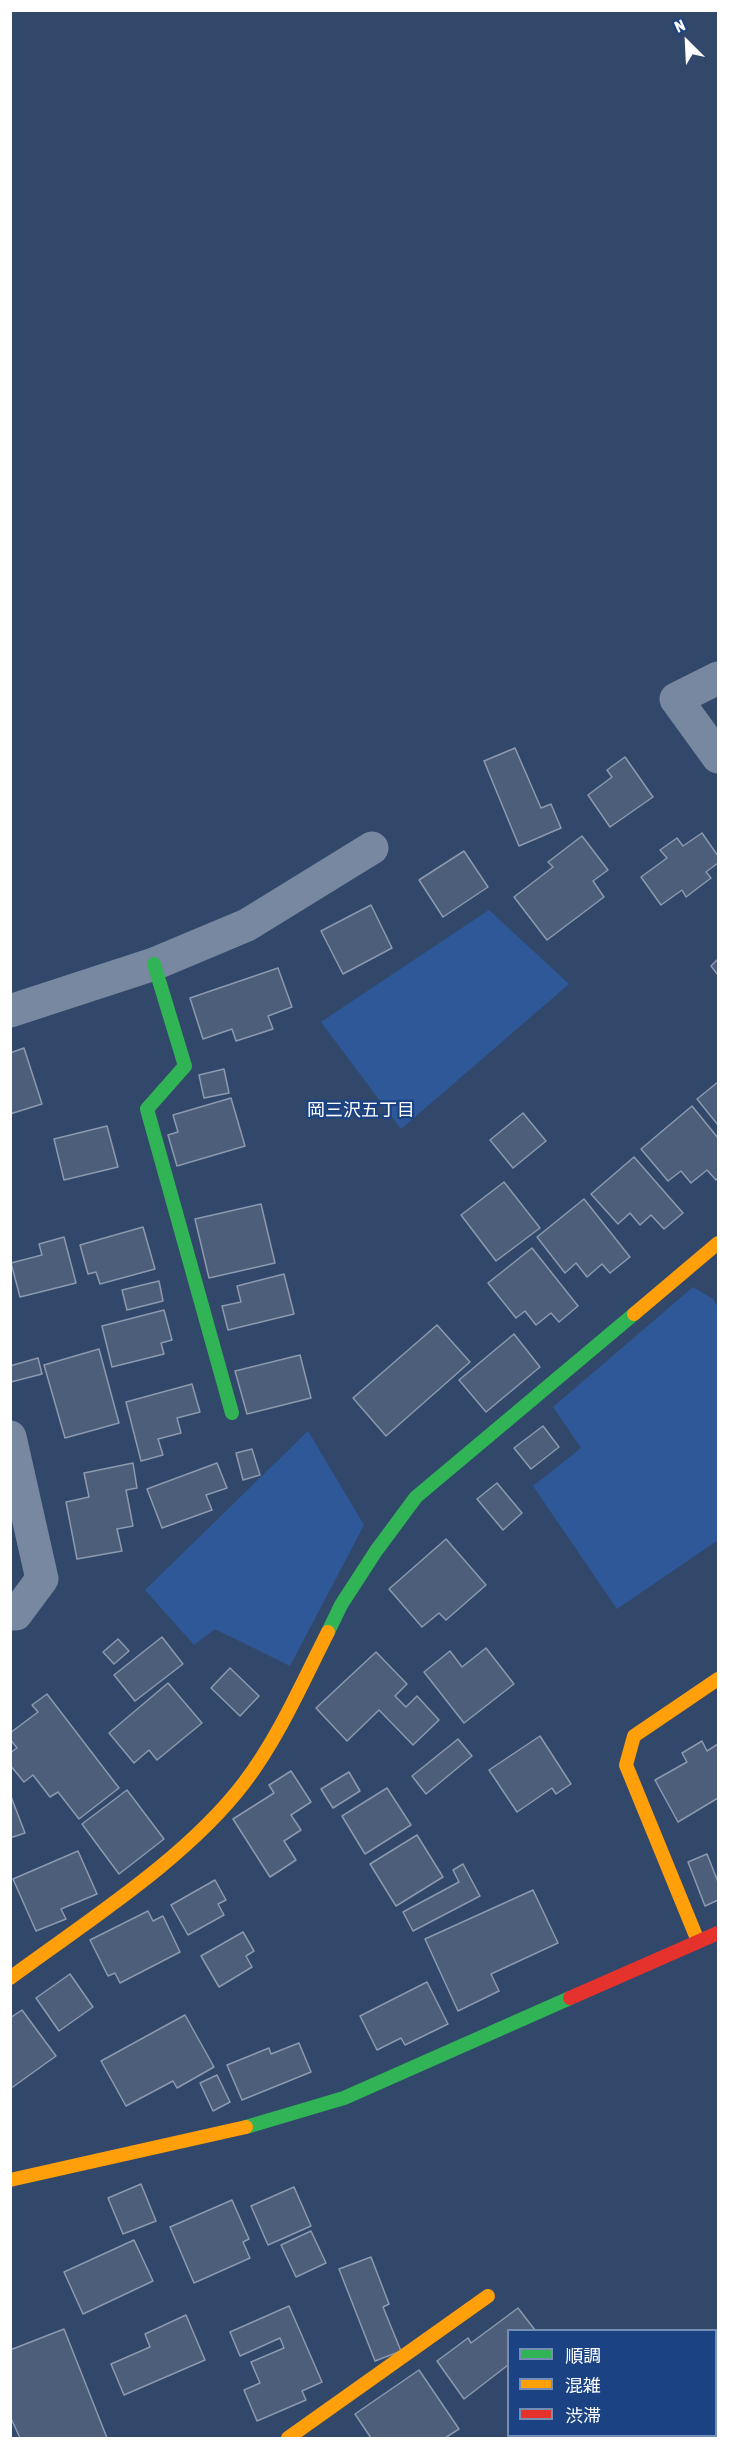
<!DOCTYPE html>
<html>
<head>
<meta charset="utf-8">
<style>
  body { margin:0 }
  #map { position:relative; width:729px; height:2449px; overflow:hidden; background:#32486b; font-family:"Asap Condensed","Noto Sans JP",sans-serif }
  canvas { display:block }
  .frame { position:absolute; inset:0; border:12px solid #fff; pointer-events:none }
  .legend { position:absolute; left:507px; top:2329px; width:210px; height:108px; box-sizing:border-box; background:#1b4282; border:2px solid #768eb4; margin:0; padding:8px 10px; list-style:none; font-size:18px; color:#fff }
  .legend li { display:flex; align-items:center; gap:12px; height:30px }
  .legend b { width:30px; border:2px solid #768eb4 }
  .north { position:absolute; left:657px; top:12px; width:60px; height:60px; -webkit-text-stroke:4px #1b4282; paint-order:stroke; rotate:336deg; font-size:16px; font-weight:700; line-height:24px; text-align:center; color:#fff }
  .north::after { content:''; display:block; margin:auto; width:21px; height:27px; background:#fff; clip-path:polygon(50% 0,100% 100%,50% 72%,0 100%) }
</style>
</head>
<body>
<div id="map">
<canvas width="729" height="2449"></canvas>
<div class="frame"></div>
<ul class="legend">
<li><b style="height:8px;background:#30b455"></b>順調</li>
<li><b style="height:8px;background:#ff9f0a"></b>混雑</li>
<li><b style="height:8px;background:#e5322d"></b>渋滞</li>
</ul>
<div class="north">N</div>
</div>
<script>
const c = document.querySelector('canvas').getContext('2d');
c.lineJoin = 'round';
function paint(path, color) { c.fillStyle = color; c.fill(path, 'evenodd'); }
function stroke(path, color, width, dash) { c.strokeStyle = color; c.lineWidth = width; c.lineCap = dash ? 'butt' : 'round'; c.setLineDash(dash || []); c.stroke(path); }
function label(font, color, halo, rows, align = 'center') {
  c.font = font + ' "Asap Condensed","Noto Sans JP",sans-serif'; c.lineWidth = 4.5; c.setLineDash([]); c.textBaseline = 'middle'; c.strokeStyle = halo; c.fillStyle = color; for (const [text, x, y, turn = 0] of rows) {
    c.save(); c.translate(x, y); c.rotate((+turn || 0) * Math.PI / 180); c.textAlign = isNaN(turn) ? turn : align; if (halo) c.strokeText(text, 0, 0); c.fillText(text, 0, 0); c.restore();
  }
}
paint(new Path2D(`
  M489,910L569,984L401,1129L321,1022Z
  M693,1287L713,1299L718,1307V1540L617,1609L533,1486L581,1448L553,1407Z
  M308,1431L364,1525L290,1666L215,1629L194,1645L145,1590Z`), '#2f5899');
const building = new Path2D(`
  M515,748L541,808L551,804L561,828L519,846L484,761Z
  M625,757L653,797L610,827L588,795L612,777L607,770Z
  M702,833L718,856V863L706,872L711,878L686,897L682,890L661,905L641,877L667,858L660,850L677,838L683,846Z
  M582,836L608,870L593,881L604,897L547,940L514,897L553,867L548,862Z
  M464,851L488,887L443,917L419,880Z
  M371,905L392,948L343,974L321,931Z
  M718,959V975L711,966Z
  M278,968L292,1007L268,1016L273,1029L236,1041L232,1029L203,1039L190,998Z
  M24,1048L42,1104L10,1114V1053Z
  M224,1069L229,1093L204,1098L199,1075Z
  M718,1082V1125L697,1099Z
  M231,1098L245,1146L177,1166L168,1135L178,1132L173,1115Z
  M692,1106L718,1138V1178L716,1180L707,1170L691,1183L681,1171L668,1181L641,1149Z
  M523,1113L546,1141L513,1168L490,1140Z
  M107,1126L118,1167L64,1180L54,1139Z
  M634,1157L683,1213L664,1229L651,1215L640,1225L630,1213L618,1224L591,1194Z
  M504,1182L540,1228L496,1261L461,1215Z
  M584,1199L630,1257L610,1273L602,1264L587,1277L576,1263L565,1273L537,1237Z
  M261,1204L275,1263L209,1278L195,1219Z
  M143,1227L155,1269L100,1284L96,1272L88,1274L80,1245Z
  M64,1237L76,1283L20,1297L11,1263L42,1255L39,1244Z
  M532,1248L578,1306L559,1322L551,1313L536,1325L525,1311L516,1318L488,1283Z
  M284,1274L294,1314L228,1330L222,1306L241,1302L237,1286Z
  M159,1281L163,1301L127,1310L122,1290Z
  M164,1310L172,1340L161,1343L164,1354L112,1367L102,1326Z
  M437,1325L470,1362L386,1436L353,1398Z
  M514,1334L540,1367L486,1412L459,1380Z
  M99,1349L119,1423L65,1438L44,1365Z
  M300,1355L311,1398L247,1414L235,1371Z
  M38,1358L42,1374L11,1382L10,1366Z
  M192,1384L200,1412L177,1418L181,1433L158,1439L163,1455L141,1461L126,1402Z
  M543,1426L559,1447L531,1469L514,1448Z
  M252,1449L260,1475L243,1480L236,1453Z
  M133,1463L137,1488L126,1490L133,1526L117,1529L122,1551L77,1559L66,1502L89,1497L84,1473Z
  M217,1463L227,1488L206,1495L212,1510L162,1528L147,1489Z
  M497,1483L522,1513L503,1530L477,1499Z
  M446,1539L486,1585L446,1620L439,1613L422,1627L389,1589Z
  M162,1637L183,1664L135,1701L114,1675Z
  M118,1639L129,1651L114,1664L103,1652Z
  M486,1648L514,1684L464,1723L424,1672L450,1651L462,1667Z
  M376,1652L407,1684L395,1696L406,1707L417,1696L439,1720L413,1745L379,1710L347,1741L316,1708Z
  M230,1668L259,1696L240,1716L211,1688Z
  M168,1683L202,1723L157,1760L149,1750L134,1763L109,1733Z
  M47,1694L119,1788L79,1819L58,1792L50,1797L33,1775L24,1782L10,1765V1753L17,1748L10,1739V1733L38,1712L32,1705Z
  M540,1736L571,1784L556,1794L552,1788L517,1812L489,1770Z
  M458,1739L472,1756L426,1794L412,1776Z
  M702,1741L707,1751L718,1744V1798L678,1822L655,1780L687,1762L682,1753Z
  M291,1771L311,1802L291,1815L301,1830L284,1841L296,1860L270,1877L233,1819L274,1793L269,1785Z
  M349,1772L360,1791L333,1808L321,1789Z
  M387,1788L411,1825L365,1854L342,1816Z
  M127,1790L164,1839L119,1874L82,1824Z
  M10,1794L25,1833L10,1838Z
  M417,1835L443,1877L396,1906L370,1864Z
  M78,1851L97,1894L61,1909L66,1919L36,1931L13,1879Z
  M707,1854L718,1882V1900L705,1906L688,1862Z
  M463,1864L480,1896L413,1931L403,1912L459,1882L453,1870Z
  M215,1880L226,1900L218,1904L224,1915L188,1935L171,1905Z
  M533,1890L558,1943L491,1974L499,1991L458,2011L425,1939Z
  M148,1911L153,1921L163,1916L180,1952L120,1983L115,1973L108,1976L90,1940Z
  M243,1932L254,1951L246,1956L252,1967L219,1987L201,1956Z
  M70,1974L93,2007L59,2031L36,1998Z
  M427,1982L448,2024L405,2045L401,2038L377,2050L360,2016Z
  M22,2010L56,2056L10,2089V2018Z
  M185,2015L214,2067L177,2088L173,2081L126,2106L101,2061Z
  M299,2043L311,2072L242,2100L227,2065L269,2048L271,2054Z
  M217,2075L230,2102L213,2111L200,2083Z
  M141,2184L156,2221L123,2234L108,2198Z
  M294,2187L311,2226L268,2245L251,2206Z
  M232,2200L249,2239L243,2242L250,2258L194,2283L170,2227Z
  M311,2231L326,2263L296,2277L281,2245Z
  M134,2240L153,2281L83,2314L64,2272Z
  M371,2257L389,2304L383,2307L401,2351L375,2361L339,2269Z
  M289,2306L322,2382L302,2391L306,2400L257,2421L244,2390L260,2383L251,2362L284,2348L280,2338L240,2356L230,2332Z
  M518,2308L535,2330H508V2365L464,2399L437,2361L468,2338L471,2343Z
  M186,2315L205,2360L124,2395L111,2364L150,2347L145,2334Z
  M64,2329L107,2438H20L10,2416V2350Z
  M419,2370L459,2429L445,2438H371L355,2414Z`);
paint(building, '#4c5e7a');
stroke(building, '#8c99af', 1.5);
stroke(new Path2D(`
  M718,678L676,699L718,757
  M10,1011L154,964L247,925L372,848
  M10,1437L42,1579L16,1614H10`), '#7888a1', 33);
stroke(new Path2D(`
  M154,964L185,1066L147,1109L232,1413
  M328,1632L341,1605L376,1551L416,1497L634,1314
  M246,2127L344,2098L570,1998`), '#30b455', 14);
stroke(new Path2D(`
  M634,1314L718,1243
  M698,1941L626,1765L634,1736L718,1679
  M10,1978C87,1921 186,1859 244,1783C279,1737 302,1683 328,1632
  M10,2180L246,2127
  M288,2438L488,2296`), '#ff9f0a', 14);
stroke(new Path2D(`
  M570,1998L718,1933`), '#e5322d', 14);
label('18px', '#fff', '#1b4282', [
  ["岡三沢五丁目",361,1110]
]);
</script>
</body>
</html>
